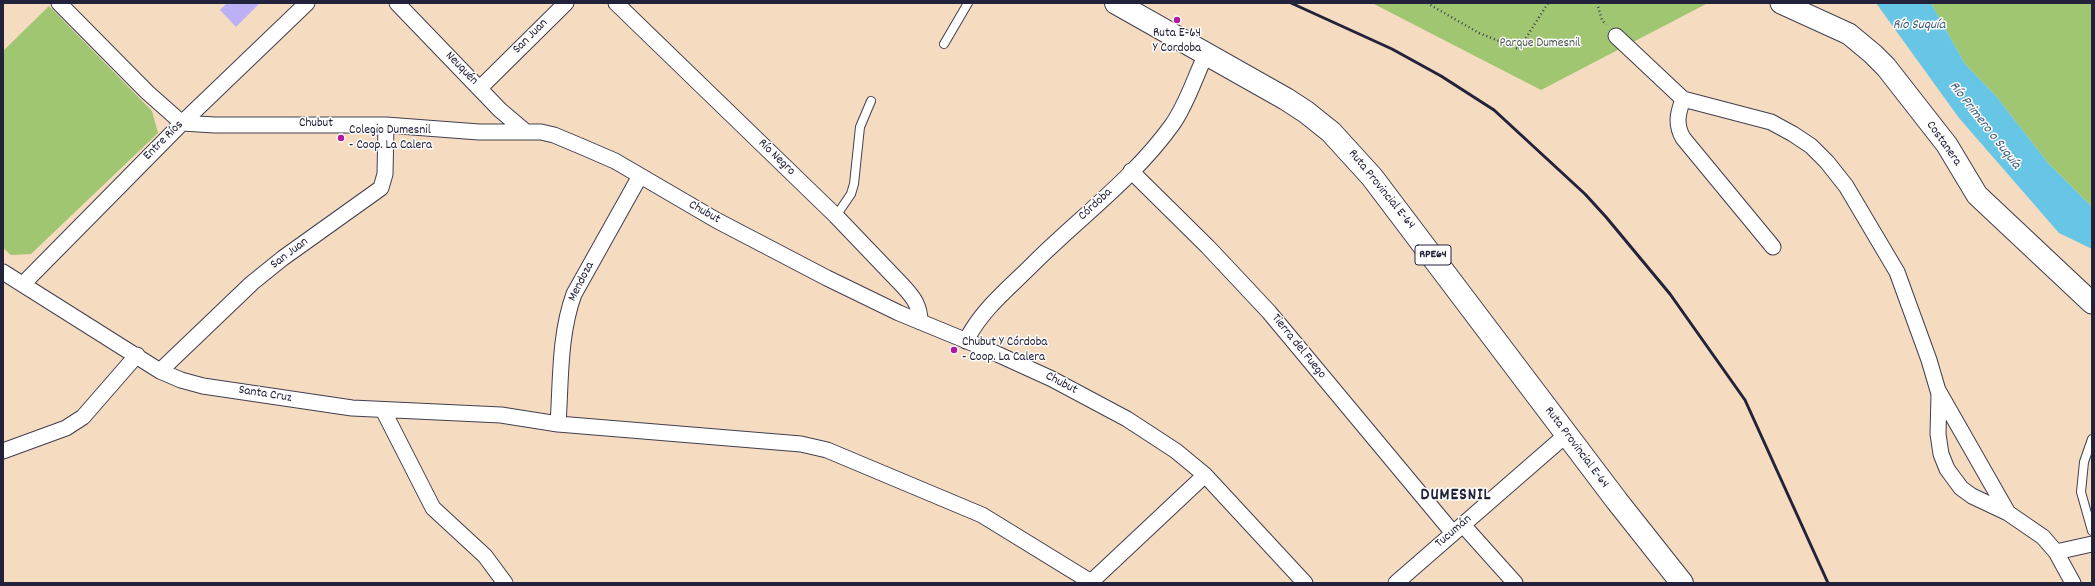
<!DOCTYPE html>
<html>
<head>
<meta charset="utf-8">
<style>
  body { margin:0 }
  #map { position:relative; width:2095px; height:586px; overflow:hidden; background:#f5dcc1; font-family:Dekko,sans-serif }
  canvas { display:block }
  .frame { position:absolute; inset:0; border:4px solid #22223b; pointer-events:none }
</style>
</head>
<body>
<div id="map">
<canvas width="2095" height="586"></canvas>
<div class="frame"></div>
</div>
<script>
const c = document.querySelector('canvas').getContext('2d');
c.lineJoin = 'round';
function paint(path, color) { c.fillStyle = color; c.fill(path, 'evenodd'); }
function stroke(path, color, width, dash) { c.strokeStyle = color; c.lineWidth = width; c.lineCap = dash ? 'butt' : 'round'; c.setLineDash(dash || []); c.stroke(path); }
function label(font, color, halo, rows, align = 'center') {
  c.font = font + ' Dekko,sans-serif'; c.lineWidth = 3; c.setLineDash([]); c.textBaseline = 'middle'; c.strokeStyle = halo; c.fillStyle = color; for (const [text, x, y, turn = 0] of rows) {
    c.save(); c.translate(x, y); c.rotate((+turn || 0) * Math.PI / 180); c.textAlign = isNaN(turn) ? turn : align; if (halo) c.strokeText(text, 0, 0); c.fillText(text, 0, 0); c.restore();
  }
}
paint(new Path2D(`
  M1372,3H1708L1541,90Z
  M1931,3H2092V207L2048,163L1996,96L1965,64Z
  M49,6L152,111L158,133L31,254L11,255L3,248V51Z`), '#a0c671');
paint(new Path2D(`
  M1876,3H1931L1965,64L1996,96L2048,163L2092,207V249L2059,233L1959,118Z`), '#67c5e5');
paint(new Path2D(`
  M227,3H260L236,27L220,10Z`), '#bcb1f6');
const lane = new Path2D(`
  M944,44L968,3
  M836,216L851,194L854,184L860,127L871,101
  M2092,439L2084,462L2081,492L2092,531`);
const street = new Path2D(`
  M59,3L147,92L182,123L215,125H386L479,132H541L554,135L585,148L615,161L716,220L827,278L899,313L984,348L1052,379L1127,419L1176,451L1205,475L1305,583
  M397,3L500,110L526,132
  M616,3L836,216L903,286C914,298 920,306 920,322
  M1616,36L1683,99L1771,122L1793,134L1811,146L1827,162L1846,186L1897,272L1929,360L1939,394L1938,434L1941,454L1947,469L1961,488L1972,496L2008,513L2043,537L2056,552L2073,583
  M480,88L566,3
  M1683,99C1678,113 1675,124 1683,138L1773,247
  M1131,171L1208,247L1269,312L1453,533
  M3,272L160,371L181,380L203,386L352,408L501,415L558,424L801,444L827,450L982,515L1091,582L1205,475
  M24,283L182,123L307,3
  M966,341C981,310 1009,288 1033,264C1079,218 1134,178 1172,125C1187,104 1195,77 1206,54
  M160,371L252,283L283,258L381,188L385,174L386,125
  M1939,392L2008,513
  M383,410L433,508L485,556L505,583
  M558,424C561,381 559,335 574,294L640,176
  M3,451L66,428L83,417L137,355
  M1463,525L1515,583
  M2056,552L2092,544
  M1396,583L1566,435`);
const secondary = new Path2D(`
  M1781,3L1849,34L1873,54L1886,67L1947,145L1977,195L2092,303`);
const primary = new Path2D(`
  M1116,3L1286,99L1306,112L1331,132L1372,177L1617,501L1682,583`);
stroke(lane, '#423e4f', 10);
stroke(street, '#423e4f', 17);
stroke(secondary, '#423e4f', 23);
stroke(primary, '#423e4f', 24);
stroke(new Path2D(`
  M1427,3L1479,33L1519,49L1548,3
  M1597,3L1602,20L1606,25`), '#423e4f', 2.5, [1, 3]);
stroke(lane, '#fff', 8);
stroke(street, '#fff', 15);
stroke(secondary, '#fff', 21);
stroke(primary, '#fff', 22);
stroke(new Path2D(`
  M1291,3L1392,49L1441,76L1494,110L1585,194L1606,217L1670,294L1745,400L1828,583`), '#22223b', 3);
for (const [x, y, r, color] of [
  [1177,20,4,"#b5179e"],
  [341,138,4,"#b5179e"],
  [954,350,4,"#b5179e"]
]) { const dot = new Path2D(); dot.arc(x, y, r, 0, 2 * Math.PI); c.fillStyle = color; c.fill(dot); stroke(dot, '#fff', 1.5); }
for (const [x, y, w] of [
  [1433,255,36]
]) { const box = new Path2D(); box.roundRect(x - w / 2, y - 10, w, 20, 3); c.fillStyle = '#fff'; c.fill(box); stroke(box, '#22223b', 1); }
label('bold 12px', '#22223b', null, [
  ["RPE64",1433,255]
]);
label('13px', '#22223b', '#fff', [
  ["Ruta E-64",1177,34,"center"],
  ["Y Cordoba",1177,49,"center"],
  ["Colegio Dumesnil",349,131],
  ["- Coop. La Calera",349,146],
  ["Chubut Y Córdoba",962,343],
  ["- Coop. La Calera",962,358]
], 'left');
label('13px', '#22223b', '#fff', [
  ["San Juan",531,37,-45],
  ["Neuquén",461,69,46],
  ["Chubut",316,124],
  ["Entre Ríos",164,141,-45],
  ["Costanera",1943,144,55],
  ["Río Negro",776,158,44],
  ["Ruta Provincial E-64",1381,190,51],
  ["Córdoba",1096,205,-43],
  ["Chubut",704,213,29],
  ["San Juan",290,254,-37],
  ["Mendoza",582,282,-63],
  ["Tierra del Fuego",1298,347,51],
  ["Chubut",1061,384,27],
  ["Santa Cruz",265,395,9],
  ["Ruta Provincial E-64",1576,448,53],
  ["Tucumán",1454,532,-41]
]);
label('13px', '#4e5b4e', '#fff', [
  ["Parque Dumesnil",1540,44]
]);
label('italic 14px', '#3a5b76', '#fff', [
  ["Río Suquía",1919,26],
  ["Río Primero o Suquía",1984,126,52]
]);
c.letterSpacing = '1px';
label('bold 17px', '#22223b', '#fff', [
  ["DUMESNIL",1456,497]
]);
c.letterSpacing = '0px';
</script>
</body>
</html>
